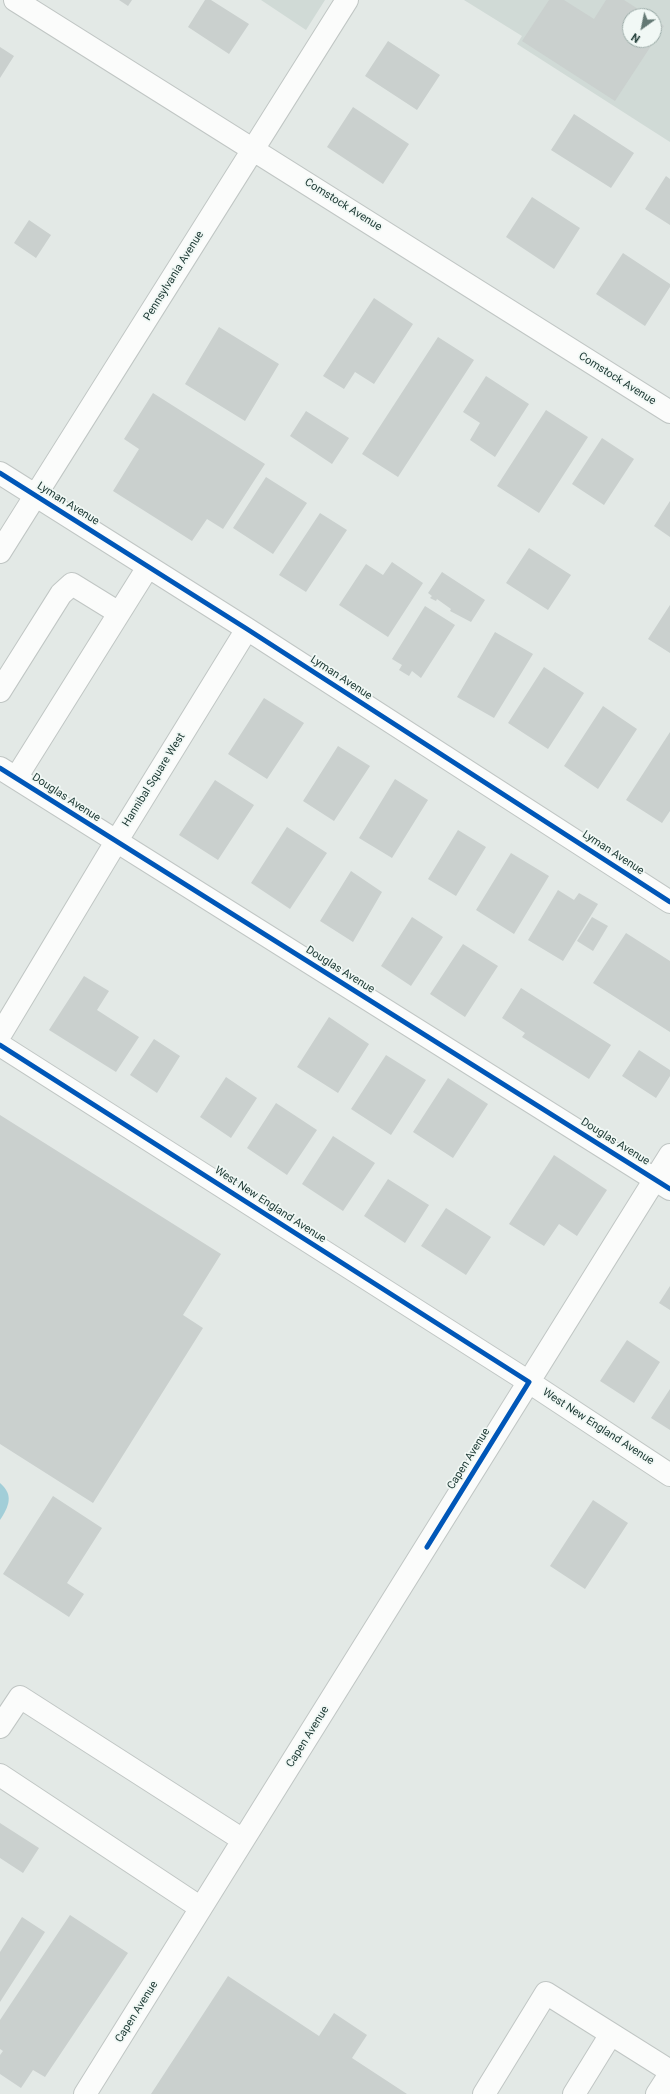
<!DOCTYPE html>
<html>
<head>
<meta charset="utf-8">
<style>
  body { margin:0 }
  #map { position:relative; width:670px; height:2094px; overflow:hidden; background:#e3e9e6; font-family:Roboto,sans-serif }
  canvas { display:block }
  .north { position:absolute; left:622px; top:8px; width:40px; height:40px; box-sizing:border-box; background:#f1f8f5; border:1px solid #9dada9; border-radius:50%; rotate:213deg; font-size:11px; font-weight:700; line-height:16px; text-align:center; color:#203c37 }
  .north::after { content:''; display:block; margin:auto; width:14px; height:18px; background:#647974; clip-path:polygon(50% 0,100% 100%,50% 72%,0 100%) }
</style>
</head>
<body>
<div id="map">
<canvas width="670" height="2094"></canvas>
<div class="north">N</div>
</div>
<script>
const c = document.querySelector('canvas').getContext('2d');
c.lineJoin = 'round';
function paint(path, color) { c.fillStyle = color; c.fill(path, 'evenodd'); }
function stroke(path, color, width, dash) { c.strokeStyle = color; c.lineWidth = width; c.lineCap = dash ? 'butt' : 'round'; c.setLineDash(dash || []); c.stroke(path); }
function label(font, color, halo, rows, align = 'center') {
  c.font = font + ' Roboto,sans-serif'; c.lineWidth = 3.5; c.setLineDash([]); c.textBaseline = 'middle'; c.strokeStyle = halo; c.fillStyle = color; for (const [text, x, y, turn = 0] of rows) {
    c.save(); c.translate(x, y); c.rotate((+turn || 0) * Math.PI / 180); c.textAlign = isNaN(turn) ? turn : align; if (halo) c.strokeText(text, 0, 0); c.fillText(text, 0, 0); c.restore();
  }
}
paint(new Path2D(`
  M261,0H325L306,30Z
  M464,0H670V142L517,44L522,36ZM630,16H654V40H630Z`), '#d0dad6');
paint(new Path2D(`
  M0,1483C14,1495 9,1506 0,1520Z`), '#a2ced8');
paint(new Path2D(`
  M119,0H132L128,6Z
  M205,0H211L249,24L229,54L188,27Z
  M549,0H564L594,19L606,0H624L649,16H630V40H654V19L664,26L615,101L522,41Z
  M388,41L440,75L417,110L365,76Z
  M0,47L14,56L0,78Z
  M353,107L409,144L383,184L327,147Z
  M574,114L634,153L611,188L551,150Z
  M666,176L670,179V225L645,209Z
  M532,197L580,228L554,269L506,237Z
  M29,220L51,235L36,258L14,243Z
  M623,253L670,284V287L645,326L596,294Z
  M374,298L413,324L374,384L355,372L344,389L323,376Z
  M219,327L279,364L245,421L185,384Z
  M438,337L474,360L398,477L362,454Z
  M486,376L529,404L495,457L470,440L480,423L463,412Z
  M153,393L265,464L223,529L207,519L192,541L113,491L139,449L124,439Z
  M546,410L588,437L539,513L497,486Z
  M306,411L349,438L332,464L290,436Z
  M602,438L634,459L604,505L572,484Z
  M266,477L307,503L273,554L233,528Z
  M670,501V537L654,526Z
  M320,513L347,530L306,592L279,575Z
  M529,548L571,575L548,610L506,583Z
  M392,562L423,583L388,637L339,605L366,564L383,575Z
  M442,572L485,600L471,622L450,611L451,609L437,599L436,601L430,598L432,596L428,593Z
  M670,605V653L648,639Z
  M425,606L455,625L421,678L412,671L409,676L399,670L402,665L392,659Z
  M495,632L533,654L494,718L457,697Z
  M544,667L584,693L548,749L508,723Z
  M264,698L304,723L267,779L228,754Z
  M603,706L637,729L598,789L564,766Z
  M670,732V811L662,823L626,800Z
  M338,746L370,766L334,821L303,801Z
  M395,779L428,800L392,858L359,838Z
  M215,780L254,805L218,860L179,835Z
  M287,827L327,853L290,909L251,883Z
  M458,830L486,847L456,896L428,879Z
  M511,853L549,876L514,934L476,910Z
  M351,871L382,892L353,942L320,921Z
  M558,890L574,900L579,893L598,904L563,961L528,940Z
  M412,917L443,937L411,986L381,966Z
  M592,917L608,926L593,951L577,941Z
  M626,933L670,961V1032L593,983Z
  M463,944L498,966L465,1017L430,994Z
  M84,976L109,991L97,1010L139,1037L116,1072L49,1030Z
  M521,988L611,1045L589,1079L522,1037L525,1033L502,1018Z
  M329,1017L369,1044L338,1093L297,1067Z
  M154,1039L180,1056L157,1093L130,1075Z
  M639,1050L670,1070V1076L656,1098L622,1076Z
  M386,1055L426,1080L391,1135L351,1109Z
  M226,1077L257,1098L231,1138L200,1117Z
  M448,1078L488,1104L453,1158L413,1132Z
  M276,1103L317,1130L287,1175L247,1148Z
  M0,1115L221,1254L183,1315L203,1328L93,1503L0,1444Z
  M333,1136L375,1163L343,1211L302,1184Z
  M554,1155L607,1190L577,1236L559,1224L544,1246L509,1224Z
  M388,1179L429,1205L405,1243L364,1216Z
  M446,1208L491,1237L466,1275L421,1246Z
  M670,1286V1310L659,1303Z
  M627,1340L660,1362L634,1403L600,1381Z
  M670,1389V1430L651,1418Z
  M53,1496L102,1528L67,1583L84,1594L69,1617L3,1574Z
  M593,1500L628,1523L585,1589L550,1566Z
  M0,1823L39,1848L23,1873L0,1858Z
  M70,1915L128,1953L45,2077L33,2070L21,2088L0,2074V2055L3,2051L0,2049V2020Z
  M22,1917L45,1932L0,2002V1952Z
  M228,1976L319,2036L334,2013L367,2035L352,2058L407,2094H151Z`), '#cad0ce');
const minor = new Path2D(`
  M15,0L670,412
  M0,473L247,629L670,902
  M0,552L347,0
  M0,691L61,594L72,584L119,613
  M0,768L670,1189
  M16,778L148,567
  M0,1035L116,842L247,629
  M0,1045L529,1382L670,1475
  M0,1727L20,1697L243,1840
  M0,1775L201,1908
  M85,2094L670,1155
  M484,2094L546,1993L670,2071
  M574,2094L611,2034
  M657,2094L670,2074`);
stroke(minor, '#c0c6c4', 24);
stroke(minor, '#fbfcfb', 22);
stroke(new Path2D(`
  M0,473L247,629L670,902
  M0,768L670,1189
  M0,1045L529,1382L427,1547`), '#0057b8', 5);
label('11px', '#203c37', '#f1f8f5', [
  ["Comstock Avenue",343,205,32],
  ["Pennsylvania Avenue",174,276,-58],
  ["Comstock Avenue",617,379,32],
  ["Lyman Avenue",68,504,32],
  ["Lyman Avenue",341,678,33],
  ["Hannibal Square West",154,780,-58],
  ["Douglas Avenue",66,798,33],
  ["Lyman Avenue",613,853,33],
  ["Douglas Avenue",340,970,32],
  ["Douglas Avenue",615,1142,32],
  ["West New England Avenue",270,1205,33],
  ["West New England Avenue",598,1427,33],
  ["Capen Avenue",469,1459,-58],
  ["Capen Avenue",308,1737,-58],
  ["Capen Avenue",137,2012,-58]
]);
</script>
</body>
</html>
